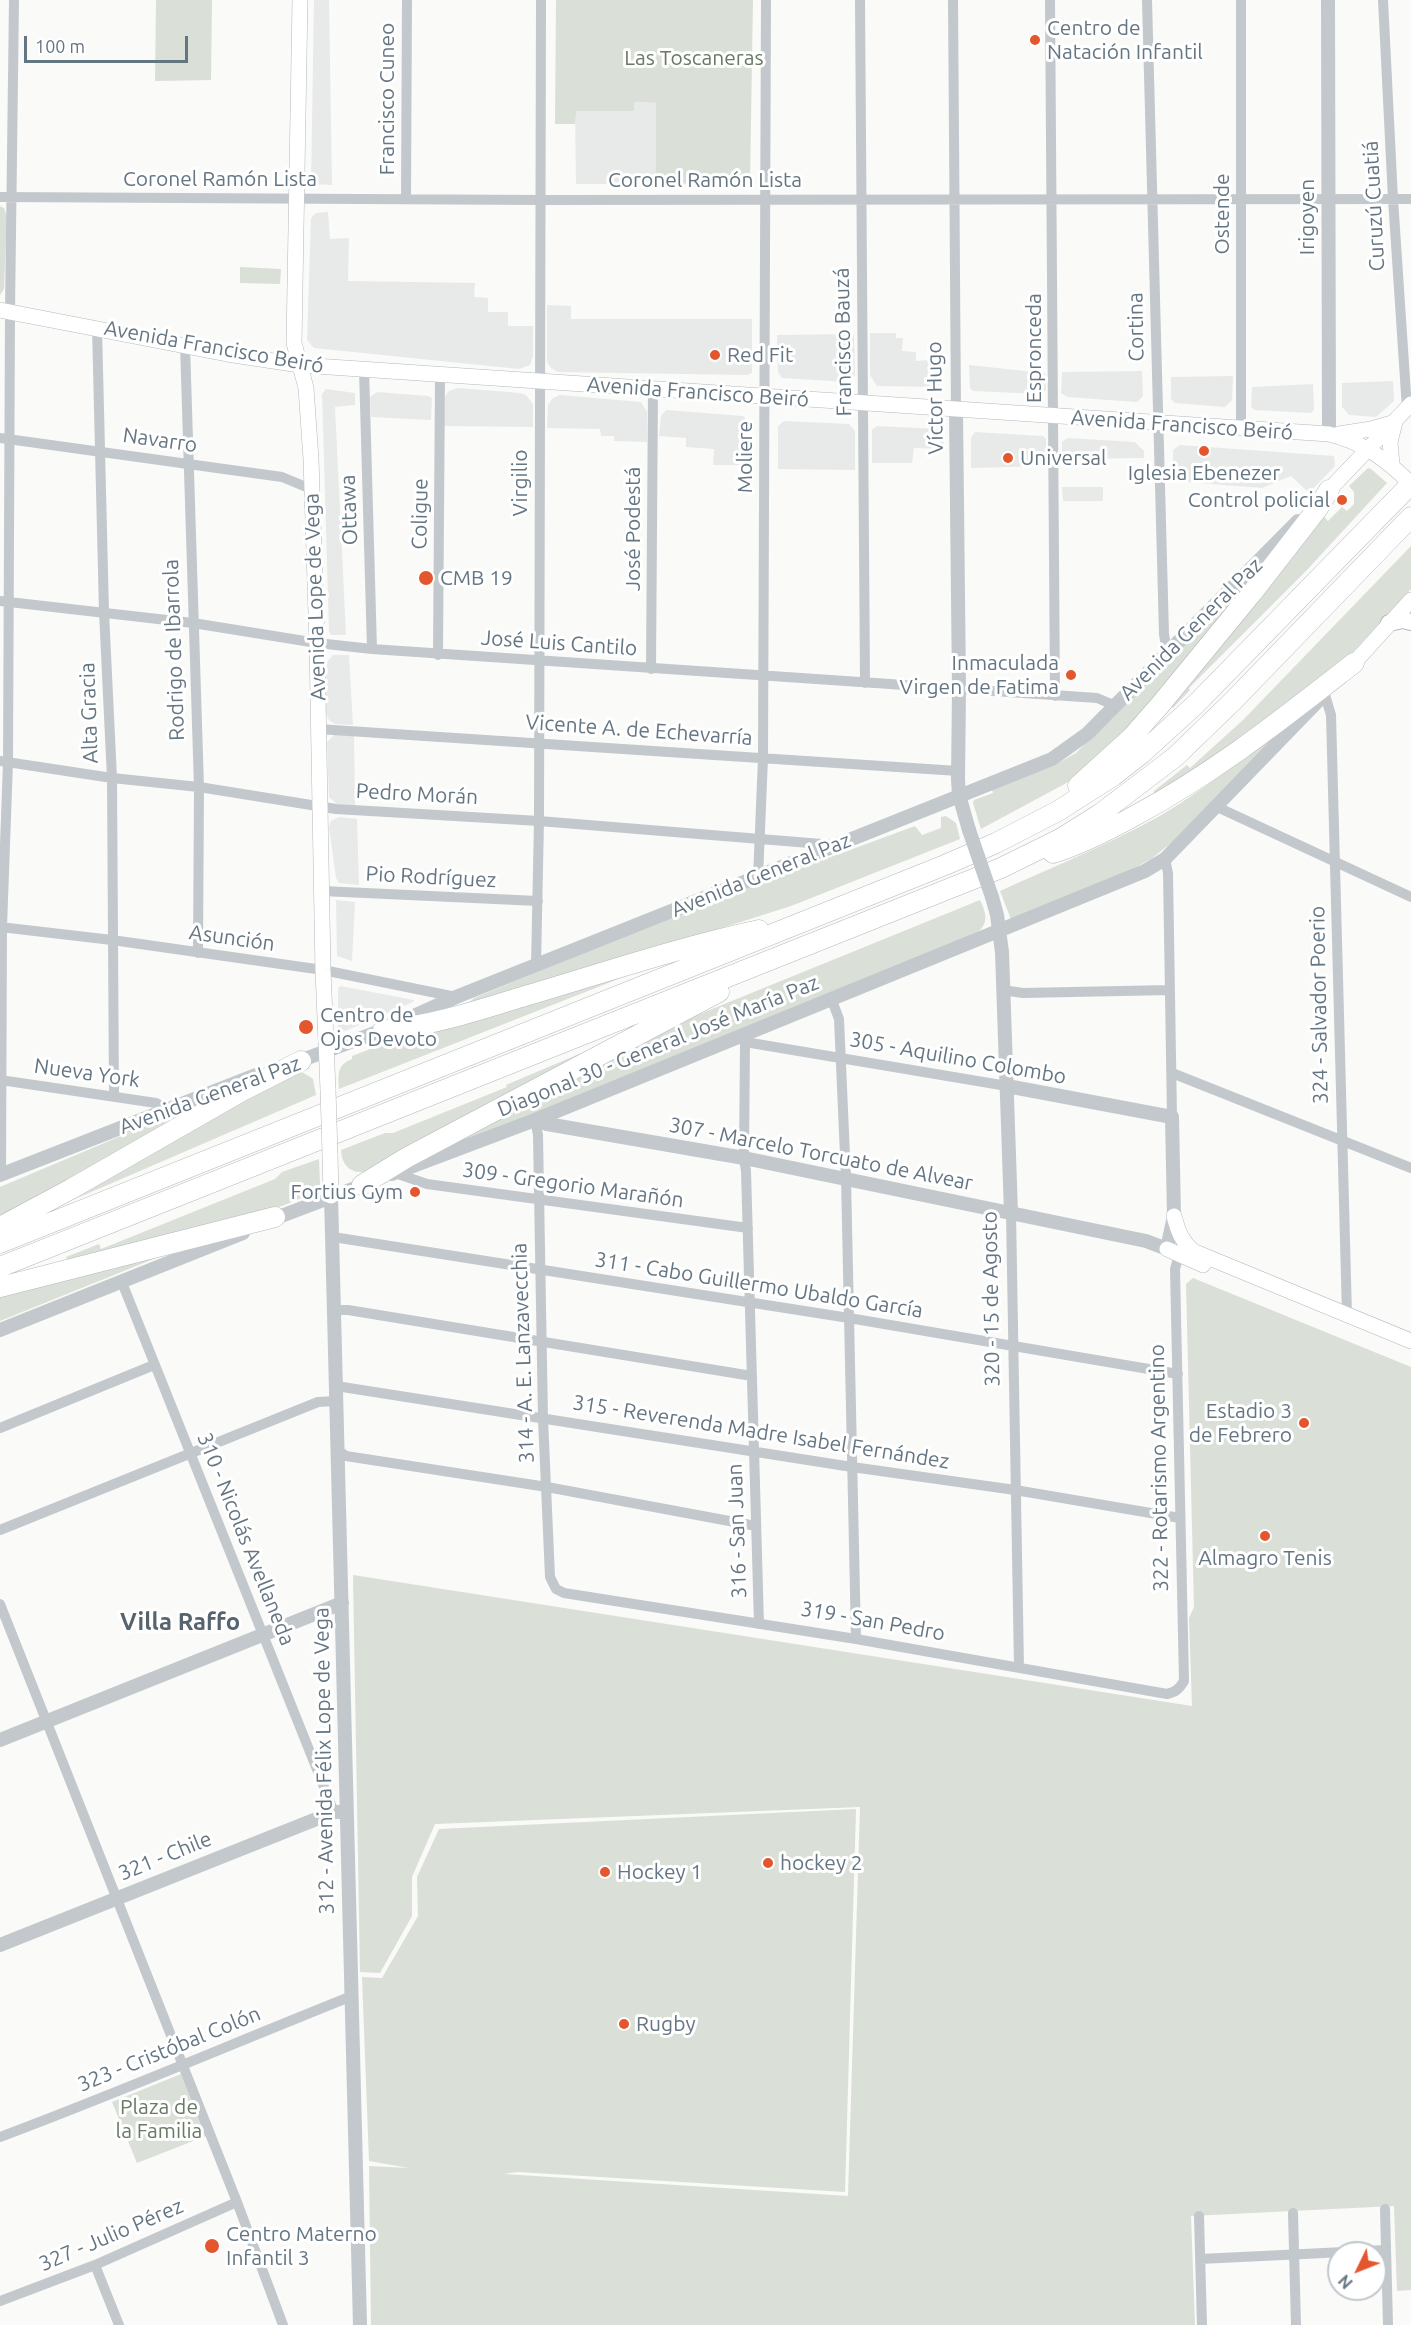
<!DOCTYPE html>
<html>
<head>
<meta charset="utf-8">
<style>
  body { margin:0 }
  #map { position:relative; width:1411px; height:2325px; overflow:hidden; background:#fafaf8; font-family:Ubuntu,sans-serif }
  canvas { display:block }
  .north { position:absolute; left:1327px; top:2241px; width:60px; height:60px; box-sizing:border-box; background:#fff; border:2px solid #c1c8cd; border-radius:50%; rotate:227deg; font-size:16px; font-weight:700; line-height:24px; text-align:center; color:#657683 }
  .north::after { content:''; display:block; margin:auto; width:21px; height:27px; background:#e4572e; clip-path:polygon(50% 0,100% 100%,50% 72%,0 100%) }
  .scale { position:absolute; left:24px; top:36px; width:164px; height:27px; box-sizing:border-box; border:3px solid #657683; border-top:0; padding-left:8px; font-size:18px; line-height:21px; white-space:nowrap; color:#657683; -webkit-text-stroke:4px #fff; paint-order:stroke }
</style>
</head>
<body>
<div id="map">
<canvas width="1411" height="2325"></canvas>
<div class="north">N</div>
<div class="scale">100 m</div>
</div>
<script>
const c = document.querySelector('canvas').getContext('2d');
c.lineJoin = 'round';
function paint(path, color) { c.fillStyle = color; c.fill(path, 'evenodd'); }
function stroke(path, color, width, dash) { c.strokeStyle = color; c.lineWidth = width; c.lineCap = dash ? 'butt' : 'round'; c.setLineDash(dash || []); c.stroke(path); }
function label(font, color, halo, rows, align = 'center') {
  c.font = font + ' Ubuntu,sans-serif'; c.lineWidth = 6; c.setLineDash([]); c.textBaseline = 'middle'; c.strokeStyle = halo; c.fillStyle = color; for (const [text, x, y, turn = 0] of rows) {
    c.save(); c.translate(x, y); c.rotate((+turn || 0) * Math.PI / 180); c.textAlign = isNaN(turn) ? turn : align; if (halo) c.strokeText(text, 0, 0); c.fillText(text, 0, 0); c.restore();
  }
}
paint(new Path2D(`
  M314,0H329L332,185L311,184Z
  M634,102L656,103V184H576L575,111H633Z
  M328,212L330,239L349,238L348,281L475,283L474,297L488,298V312H508V326H533V356L530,365L519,369L314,348L307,340L311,218L316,213Z
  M547,305L571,306V319H752V373L747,375L558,372L551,368L547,362Z
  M870,333H896V338H903L902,351L916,352V361L943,359V382L936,387L877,386L870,375Z
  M854,334L855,376L847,382L782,378L778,372L777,335Z
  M969,365L1045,373L1046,390L1041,394L973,391L970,388Z
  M1142,371L1143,396L1137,402L1067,397L1061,393L1062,372Z
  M1233,376L1232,400L1225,407L1175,403L1171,399V377Z
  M1393,381L1394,401L1376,417L1349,415L1342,407V383Z
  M1313,384L1314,410L1311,413L1255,410L1251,407L1252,387Z
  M458,388L520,393L526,395L533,404V427L444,426L445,396L449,391Z
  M326,389L355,393V405L335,407L346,635H331L329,632L322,394Z
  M377,392L428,396L432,398L431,420L371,417L370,397Z
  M560,395L641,402L647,412V442L614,441V436H601L600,429L547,428L548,405L553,398Z
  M666,410L743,416L750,423L751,465H713L714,449L686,447V438L659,436L661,416Z
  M784,421L849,424L855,431V470L778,469V426Z
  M877,426L939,429L943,435L944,449L914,448L912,463H872V430Z
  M975,432L1043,436L1046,439V466L971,468V438Z
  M1067,438L1135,442L1144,451V458L1062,459V442Z
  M1180,445L1334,456L1335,466L1309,493L1291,476L1262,488L1173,481V450Z
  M1062,487H1103V501H1063Z
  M333,655H349L353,725L335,724L329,720L326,713L325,664Z
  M334,735H354L355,805L337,804L329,797L327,742Z
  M339,817L357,819L359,885L339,883L336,878L329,827L331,821Z
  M336,900L355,902L352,961L337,956Z
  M340,986L414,1000L413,1002L345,1031L338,1027V989Z`), '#e8e9e9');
paint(new Path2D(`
  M156,0H212L211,80L155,81Z
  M556,0H753L750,181L745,185L656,184V103L634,102V111H576L575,124H555Z
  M0,206L4,208L7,217L4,289L0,295Z
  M240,267L281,269L280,284L240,283Z
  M1368,468L1371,469L1387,483L1306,571L1189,688L1190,690L1173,708L1169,704L1321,513L1328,521L1342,507L1347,511L1354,504V492L1349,486Z
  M1281,543L1145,712L1072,780L981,829L973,803L974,800L993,793L992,789L1053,766L1076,753Z
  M1411,546V589L1353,652L1255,734L1154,795V791L1187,765L1190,768L1243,720Z
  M1295,716L1180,836L1151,859L1105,884L1012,922L1000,891C1053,867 1107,845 1158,817C1207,789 1251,751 1295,716Z
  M946,816L956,823L960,839L791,906L621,960L473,1004L470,1002L474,998L690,909L915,826L922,835L941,828V817Z
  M980,900C986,912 989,923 978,932L440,1157L437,1148L690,1018Z
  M631,974L339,1089C338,1074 337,1065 352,1059V1056L405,1036Z
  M605,1043L369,1171C352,1175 342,1167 341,1150L385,1133H393L507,1087L506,1085Z
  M302,1072L313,1079L316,1095L75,1199L73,1193L275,1080Z
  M211,1098L214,1102L0,1217V1187Z
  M319,1159L320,1185C300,1213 111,1251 68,1262L66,1257L99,1244L101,1249L275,1179L282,1172Z
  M154,1253L156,1258L0,1321V1296Z
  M1193,1278L1411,1367V2290L1397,2291L1394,2206L1191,2216L1195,2325H371L369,2166L409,2168L369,2161L362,1977L382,1978L418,1916L417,1877L439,1829L856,1809L845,2192L518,2172L504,2174L848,2196L860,1807L435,1824L412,1877V1916L380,1973L360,1972L353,1575L1192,1706L1189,1618L1194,1607L1186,1284Z
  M181,2074L206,2136L137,2163L112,2102Z`), '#dadfd7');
const secondary = new Path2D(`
  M300,0L294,343L306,388L311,459L317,643L323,970L328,1090
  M0,310L227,354L300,365L1329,434C1363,442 1387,460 1411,484
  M1339,434L1371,429L1392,423
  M1392,465L1390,442L1395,422
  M1329,490L1411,404
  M1354,663L1411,600
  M330,1154L331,1196
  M1174,1216C1178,1231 1182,1243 1195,1252L1411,1341
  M1167,1249L1203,1265`);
const primary = new Path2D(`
  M1389,623L1403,620L1411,622`);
const motorway = new Path2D(`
  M1078,786L1131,738L1160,705L1252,593L1318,508L1329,490
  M1053,853C1082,844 1109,830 1136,815C1216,772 1282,719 1354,663
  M383,1030C432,1026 479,1010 525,996C603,973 680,947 759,930
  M362,1185L406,1158L719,992
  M0,1227L71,1189L242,1091L301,1061
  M0,1243L945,865L996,843L1058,811L1113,776L1141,754L1196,704L1411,484
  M0,1267L1001,868L1060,839L1100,814L1175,757L1233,701L1411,517
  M0,1287L275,1217`);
stroke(secondary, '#b3babf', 16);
stroke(primary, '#b5babe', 18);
stroke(motorway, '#b4b9bd', 21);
stroke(new Path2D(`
  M860,0C861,228 864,455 865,683
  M953,0L956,410
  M1050,0L1055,696
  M1147,0L1164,634L1167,653
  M1241,0V428
  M1383,0L1393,199L1407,409
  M0,197L541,200L1411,199
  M406,198L407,0
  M97,328L104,612L112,778L114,1097
  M185,345L199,787L198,953
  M364,369L372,649
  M0,438L282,477L311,489
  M0,601L193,623L317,643L372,649L1097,698L1116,706
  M438,655L440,375
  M651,669L653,389
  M1325,695L1331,715L1347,1315
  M318,729L958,771
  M0,761L112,778L199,787L336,809L539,821L834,845
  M1215,806L1411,897
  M1165,859L1168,873L1172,1117
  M758,878L763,758L766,0
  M322,891L538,901
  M0,927L112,940L323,970L456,997
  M536,965L539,821L541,0
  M1002,990L1023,993L1170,990
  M831,998L839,1019L846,1178L856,1639
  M741,1036L745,1042L1007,1086
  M745,1042L744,1158L746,1171L759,1624
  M1172,1073L1411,1168
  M0,1080L156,1103L168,1109
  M535,1120L538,1135L543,1419L550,1577L556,1589L564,1593L856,1639L1167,1694C1176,1692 1179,1689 1184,1681L1175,1269L1179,1255
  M395,1173L427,1184L748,1228
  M1,1174L2,927L8,762L10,311L14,0
  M1011,1213L1019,1668
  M333,1237L849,1318L1178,1374
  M121,1280L334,1812
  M334,1310H348L752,1376
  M336,1386L852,1467L1015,1490L1180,1518
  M0,1428L154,1365
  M337,1450L346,1456L547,1487L756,1526
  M0,1530L318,1402L336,1401
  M0,1604L237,2202L283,2325
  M0,2137C118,2093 234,2043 352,1996
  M1385,2209L1388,2325
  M1293,2213L1296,2325
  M1199,2216L1202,2325
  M1200,2259L1386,2250
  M95,2265L119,2325
  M0,2301L95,2265L237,2202`), '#c3c8cc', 10);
stroke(new Path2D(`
  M1328,0L1329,434
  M956,410L959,689L958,780L959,795L969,830
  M992,897L997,915L1002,952L1011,1213
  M294,1063L383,1030L456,997L1052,759L1087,734L1298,521
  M535,1120L547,1124L744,1158L1146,1241L1167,1249L1174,1216L1172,1117L1007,1086
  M392,1174L535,1120L1145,871L1165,859L1322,697
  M0,1175L256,1075
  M331,1196L360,2325
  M268,1221L371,1182
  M0,1330L243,1233
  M0,1740L342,1603
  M0,1945L334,1812H346`), '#c3c8cc', 14);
stroke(secondary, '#fff', 15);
stroke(primary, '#fff', 16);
stroke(motorway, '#fff', 20);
const secondaryBridge = new Path2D(`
  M328,1090L330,1154`);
stroke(secondaryBridge, '#b3babf', 16, []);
stroke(new Path2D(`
  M969,830L992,897`), '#c3c8cc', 14);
stroke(secondaryBridge, '#fff', 15);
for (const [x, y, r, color] of [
  [1035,40,6,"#e4572e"],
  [715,355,6,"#e4572e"],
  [1204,451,6,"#e4572e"],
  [1008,458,6,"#e4572e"],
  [1342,500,6,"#e4572e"],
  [426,578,8,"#e4572e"],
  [1071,675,6,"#e4572e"],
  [306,1027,8,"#e4572e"],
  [415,1192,6,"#e4572e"],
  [1304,1423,6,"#e4572e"],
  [1265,1536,6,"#e4572e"],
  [768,1863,6,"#e4572e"],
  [605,1872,6,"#e4572e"],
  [624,2024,6,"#e4572e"],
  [212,2246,8,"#e4572e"]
]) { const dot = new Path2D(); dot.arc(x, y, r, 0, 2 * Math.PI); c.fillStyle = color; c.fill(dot); stroke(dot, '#fff', 2); }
label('21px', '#657683', '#fff', [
  ["Centro de",1047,28],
  ["Natación Infantil",1047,52],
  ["Red Fit",727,355],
  ["Universal",1020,458],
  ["Iglesia Ebenezer",1204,473,"center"],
  ["Control policial",1330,500,"right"],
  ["CMB 19",440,578],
  ["Inmaculada",1059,663,"right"],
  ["Virgen de Fatima",1059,687,"right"],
  ["Centro de",320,1015],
  ["Ojos Devoto",320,1039],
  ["Fortius Gym",403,1192,"right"],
  ["Estadio 3",1292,1411,"right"],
  ["de Febrero",1292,1435,"right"],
  ["Almagro Tenis",1265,1558,"center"],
  ["hockey 2",780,1863],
  ["Hockey 1",617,1872],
  ["Rugby",636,2024],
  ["Centro Materno",226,2234],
  ["Infantil 3",226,2258]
], 'left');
label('21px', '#687a64', '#fff', [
  ["Las Toscaneras",694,58],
  ["Plaza de",159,2107],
  ["la Familia",159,2131]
]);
label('21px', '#657683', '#fff', [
  ["Francisco Cuneo",387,99,-90],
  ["Coronel Ramón Lista",220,179],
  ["Coronel Ramón Lista",705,180],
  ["Curuzú Cuatiá",1374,206,-93],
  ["Ostende",1222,214,-90],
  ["Irigoyen",1307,217,-90],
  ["Cortina",1136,327,-91],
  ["Francisco Bauzá",843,342,-91],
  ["Avenida Francisco Beiró",214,347,10],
  ["Espronceda",1034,348,-90],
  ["Avenida Francisco Beiró",698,392,4],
  ["Víctor Hugo",935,398,-91],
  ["Avenida Francisco Beiró",1182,425,4],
  ["Navarro",160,440,8],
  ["Moliere",745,457,-90],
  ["Virgilio",520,483,-90],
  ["Ottawa",349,510,-92],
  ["Coligue",420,514,-89],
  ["José Podestá",633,529,-90],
  ["Avenida Lope de Vega",315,597,-92],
  ["Avenida General Paz",1191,629,-45],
  ["José Luis Cantilo",559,643,4],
  ["Rodrigo de Ibarrola",174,650,-92],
  ["Alta Gracia",89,713,-92],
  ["Vicente A. de Echevarría",639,730,4],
  ["Pedro Morán",417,794,3],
  ["Avenida General Paz",761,875,-22],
  ["Pio Rodríguez",431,877,3],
  ["Asunción",232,938,8],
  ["324 - Salvador Poerio",1319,1005,-91],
  ["Diagonal 30 - General José María Paz",658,1046,-22],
  ["305 - Aquilino Colombo",958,1058,10],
  ["Nueva York",87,1073,8],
  ["Avenida General Paz",210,1095,-20],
  ["307 - Marcelo Torcuato de Alvear",821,1154,11],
  ["309 - Gregorio Marañón",573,1185,8],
  ["311 - Cabo Guillermo Ubaldo García",759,1285,9],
  ["320 - 15 de Agosto",991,1299,-91],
  ["314 - A. E. Lanzavecchia",523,1353,-92],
  ["315 - Reverenda Madre Isabel Fernández",761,1432,9],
  ["322 - Rotarismo Argentino",1159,1468,-91],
  ["316 - San Juan",737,1531,-92],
  ["310 - Nicolás Avellaneda",246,1539,68],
  ["319 - San Pedro",873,1621,10],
  ["312 - Avenida Félix Lope de Vega",324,1761,-91],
  ["321 - Chile",165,1856,-22],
  ["323 - Cristóbal Colón",169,2049,-22],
  ["327 - Julio Pérez",111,2235,-23]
]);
label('bold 24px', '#57646e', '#fff', [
  ["Villa Raffo",180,1622]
]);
</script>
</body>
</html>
